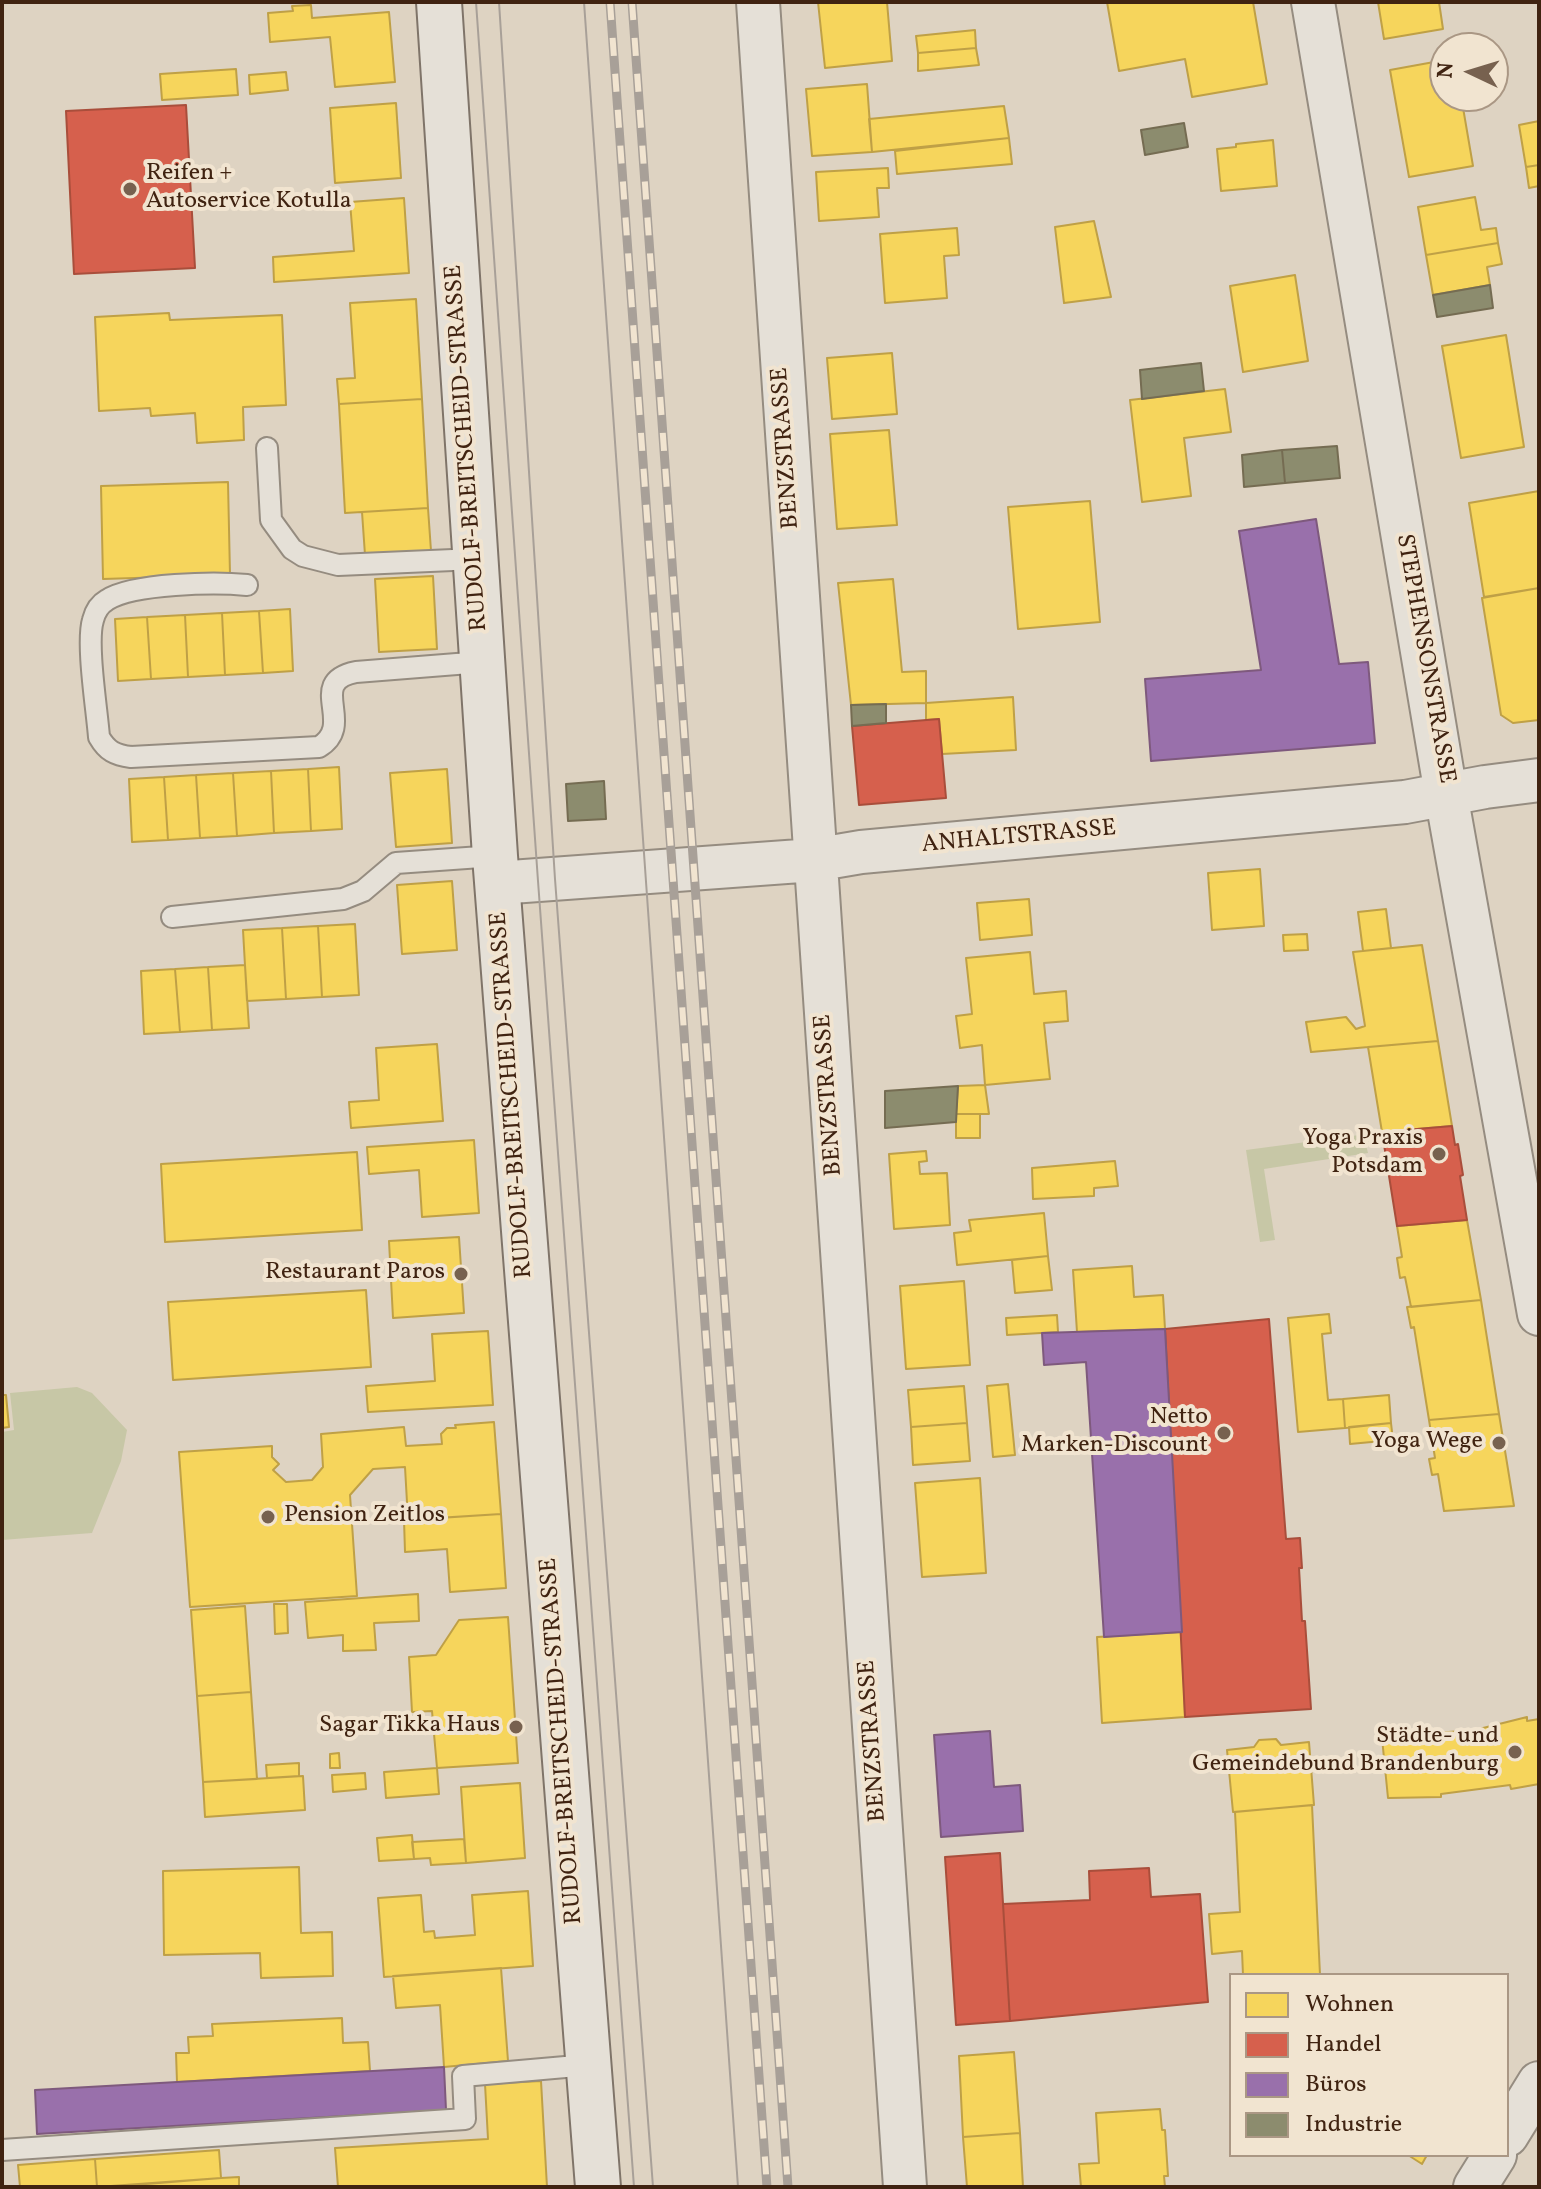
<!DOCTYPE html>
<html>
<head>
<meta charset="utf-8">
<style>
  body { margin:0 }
  #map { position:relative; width:1541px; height:2189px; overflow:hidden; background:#ded3c2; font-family:Vollkorn,serif }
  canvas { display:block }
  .frame { position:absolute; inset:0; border:4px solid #402311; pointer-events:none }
  .legend { position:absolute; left:1229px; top:1973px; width:280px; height:184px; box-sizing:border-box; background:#f1e4d0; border:2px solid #aa9784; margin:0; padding:10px 14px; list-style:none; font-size:24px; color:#402311 }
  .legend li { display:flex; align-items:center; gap:16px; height:40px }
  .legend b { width:40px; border:2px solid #aa9784 }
  .north { position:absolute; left:1429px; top:32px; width:80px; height:80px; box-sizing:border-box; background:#f1e4d0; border:2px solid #aa9784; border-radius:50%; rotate:274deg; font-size:22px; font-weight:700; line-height:32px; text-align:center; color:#402311 }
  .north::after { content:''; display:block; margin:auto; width:28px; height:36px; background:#77614f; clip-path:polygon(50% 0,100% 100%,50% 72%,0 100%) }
</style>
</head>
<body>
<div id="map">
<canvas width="1541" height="2189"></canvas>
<div class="frame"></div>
<ul class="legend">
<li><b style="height:22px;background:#f6d55c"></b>Wohnen</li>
<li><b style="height:22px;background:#d6604d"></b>Handel</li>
<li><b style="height:22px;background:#9970ab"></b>Büros</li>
<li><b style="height:22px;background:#8c8c6e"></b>Industrie</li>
</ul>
<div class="north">N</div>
</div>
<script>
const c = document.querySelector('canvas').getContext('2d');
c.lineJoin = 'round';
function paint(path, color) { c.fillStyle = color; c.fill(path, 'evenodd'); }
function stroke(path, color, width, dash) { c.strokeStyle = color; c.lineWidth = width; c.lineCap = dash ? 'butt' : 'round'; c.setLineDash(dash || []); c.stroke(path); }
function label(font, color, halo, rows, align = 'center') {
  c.font = font + ' Vollkorn,serif'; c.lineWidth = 8; c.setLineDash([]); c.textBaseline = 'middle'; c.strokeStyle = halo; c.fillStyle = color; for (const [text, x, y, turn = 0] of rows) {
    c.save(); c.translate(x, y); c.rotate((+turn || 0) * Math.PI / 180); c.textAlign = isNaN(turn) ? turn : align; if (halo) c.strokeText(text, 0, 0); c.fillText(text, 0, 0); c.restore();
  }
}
paint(new Path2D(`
  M1382,1132L1384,1143L1366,1145L1368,1153L1264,1169L1275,1240L1260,1242L1246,1150Z
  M77,1387L92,1393L127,1430L121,1461L92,1533L2,1540V1432L14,1430L10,1393Z`), '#c7c7a6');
const homes = new Path2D(`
  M818,2H887L892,61L825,68Z
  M1107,2H1253L1267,84L1192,97L1185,59L1119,71Z
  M1378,2H1439L1443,29L1384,39Z
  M311,5L312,18L389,12L395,82L335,87L330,37L270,42L268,13L293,11L292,6Z
  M975,30L976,48L918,53L916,36Z
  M976,48L979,65L918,71V53Z
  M1445,60V96H1461L1473,166L1409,177L1390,70Z
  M236,69L238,95L162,100L160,74Z
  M286,72L288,90L250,94L249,75Z
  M867,84L872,152L812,156L806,89Z
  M396,103L401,178L335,183L330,108Z
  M1004,106L1009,138L872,152L869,119Z
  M1539,121V165L1526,167L1519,125Z
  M1009,138L1012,164L897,174L895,151Z
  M1273,140L1277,186L1221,191L1217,149L1236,147V144Z
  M1539,165V186L1529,188L1526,167Z
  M888,168L889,188H877L879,217L819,221L816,172Z
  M1475,197L1481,230L1496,228L1498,243L1426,255L1418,207Z
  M404,198L409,273L274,282L273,257L354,251L350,202Z
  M1094,221L1111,297L1064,303L1055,227Z
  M957,228L959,255L944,256L947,298L885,303L880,234Z
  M1498,243L1502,264L1487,267L1490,285L1433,295L1426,255Z
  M1295,275L1308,361L1243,372L1230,286Z
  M416,299L422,399L339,404L337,379L355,378L350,303Z
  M169,313L170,320L282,315L286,405L243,407L244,440L197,443L195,413L151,416L150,408L99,411L95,317Z
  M1506,335L1524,447L1461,458L1442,346Z
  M892,353L897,414L832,419L827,358Z
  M1225,389L1231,432L1184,438L1191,496L1142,502L1130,400Z
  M422,399L428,508L345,513L339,404Z
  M889,430L897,525L837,529L830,434Z
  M228,482L230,575L103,579L101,486Z
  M1539,491V588L1484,597L1469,503Z
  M1090,501L1100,622L1018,629L1008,507Z
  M428,508L431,551L365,555L362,512Z
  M433,576L437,649L379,652L375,579Z
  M893,579L902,672L926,671V703L851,705L838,583Z
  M1539,588V720L1513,723L1501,715L1482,598Z
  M290,609L293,671L263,673L259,611Z
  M259,611L263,673L225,675L222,613Z
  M222,613L225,675L188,677L185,615Z
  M185,615L188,677L151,679L147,617Z
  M147,617L151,679L118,681L115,619Z
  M1013,697L1016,750L942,754L939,719L926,720V703Z
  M339,767L342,829L311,831L308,769Z
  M308,769L311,831L274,833L271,771Z
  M447,769L452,843L396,847L390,773Z
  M271,771L274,833L237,836L233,773Z
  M233,773L237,836L200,838L196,775Z
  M196,775L200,838L168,840L164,777Z
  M164,777L168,840L132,842L129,779Z
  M1260,869L1264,926L1212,930L1208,873Z
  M452,881L457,950L402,954L397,885Z
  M1029,899L1032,935L980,940L977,903Z
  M1386,909L1391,948L1363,951L1358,912Z
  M355,924L359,995L322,997L318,926Z
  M318,926L322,997L286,999L282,928Z
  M282,928L286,999L247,1001L243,930Z
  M1307,934L1308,950L1284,951L1283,935Z
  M1422,945L1438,1041L1311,1052L1306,1022L1346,1017L1356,1029L1365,1026L1353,952Z
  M1030,952L1034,994L1066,991L1068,1021L1044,1023L1050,1079L985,1085L982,1045L960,1048L956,1016L972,1014L966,958Z
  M245,965L249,1028L212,1030L208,967Z
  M208,967L212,1030L180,1032L175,969Z
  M175,969L180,1032L144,1034L141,971Z
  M1438,1041L1452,1126L1382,1132L1368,1047Z
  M437,1044L443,1121L351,1128L349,1102L379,1100L376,1048Z
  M985,1085L989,1114H956L958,1086Z
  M956,1114H980V1138H956Z
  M474,1140L479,1213L422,1217L419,1170L369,1174L367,1147Z
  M926,1151L927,1161L919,1162L920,1174L947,1173L950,1225L894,1229L889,1154Z
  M357,1152L362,1230L165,1242L161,1164Z
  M1115,1161L1118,1186L1094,1188V1196L1033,1199L1032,1168Z
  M1044,1213L1048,1256L957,1265L954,1233L971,1231L969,1220Z
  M1467,1220L1481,1300L1411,1307L1405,1277L1400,1278L1397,1258L1402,1257L1397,1226Z
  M459,1237L464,1313L393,1318L389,1241Z
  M1048,1256L1052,1290L1015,1293L1012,1260Z
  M1132,1266L1134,1297L1163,1295L1165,1329L1077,1332L1073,1270Z
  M964,1281L970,1365L906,1369L900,1286Z
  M366,1290L371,1367L173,1380L168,1302Z
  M1481,1300L1499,1414L1429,1420L1414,1327L1411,1328L1407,1307Z
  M1329,1314L1331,1333L1322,1334L1328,1400L1343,1399L1345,1428L1298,1432L1288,1318Z
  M1057,1315L1058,1332L1007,1335L1006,1318Z
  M488,1331L493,1405L368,1412L366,1386L435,1381L432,1334Z
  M1008,1384L1015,1455L993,1457L987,1386Z
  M964,1386L967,1423L911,1427L908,1390Z
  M2,1395H6L9,1427L2,1428Z
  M1389,1395L1391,1423L1345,1428L1343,1399Z
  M1499,1414L1514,1506L1444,1511L1438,1474L1432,1475L1429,1459L1435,1458L1429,1420Z
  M494,1422L501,1514L408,1520L405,1467L373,1469L350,1495L357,1596L190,1607L179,1452L272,1446V1457L279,1464L273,1470L286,1482L312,1480L323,1467L321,1434L404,1427L406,1446L442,1444L441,1434L447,1428H456L455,1425Z
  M967,1423L970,1461L913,1465L911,1427Z
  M1391,1423L1393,1440L1350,1444L1349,1427Z
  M980,1478L986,1573L922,1577L915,1483Z
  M501,1514L506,1588L450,1592L447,1549L405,1552L404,1520Z
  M418,1594L419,1621L374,1623L376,1650L343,1651V1635L308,1638L305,1602Z
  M274,1604H287L288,1633L275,1634Z
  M245,1606L251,1692L197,1696L191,1610Z
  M508,1617L518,1763L437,1768L432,1711L412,1712L409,1657L436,1655L459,1620Z
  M1182,1632L1185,1717L1102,1723L1097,1637Z
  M251,1692L257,1779L203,1782L197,1696Z
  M1527,1717V1721L1539,1719V1784L1511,1789L1510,1785L1441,1794V1797L1388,1798L1382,1738L1407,1736V1732L1435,1729V1733L1475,1730Z
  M1276,1739L1281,1745L1309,1742L1314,1805L1233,1812L1227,1750L1254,1747L1259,1740Z
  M339,1753L340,1768H330V1754Z
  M299,1763V1776L267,1778L266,1765Z
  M437,1768L439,1794L386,1798L384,1772Z
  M365,1773L366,1789L333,1792L332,1775Z
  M303,1776L305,1810L205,1817L203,1782Z
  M520,1783L525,1858L466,1863L461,1787Z
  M1312,1805L1320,1975H1243L1242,1951L1212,1954L1209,1914L1240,1912L1235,1812Z
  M412,1835L414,1859L379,1861L377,1838Z
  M464,1839L466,1863L431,1865L430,1858L414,1859L412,1842Z
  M299,1867L301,1933L332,1932L333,1976L261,1978L260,1953L164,1955L163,1871Z
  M528,1891L533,1966L384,1977L378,1898L421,1895L424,1932L434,1931L435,1938L475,1935L472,1895Z
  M501,1968L508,2061L444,2067L440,2005L396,2008L393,1976Z
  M342,2018L343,2043L368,2042L370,2071L177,2082L176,2053H189L188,2037L213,2036L212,2024Z
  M1014,2052L1020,2133L963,2137L959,2056Z
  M541,2081L547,2187H338L335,2148L488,2139L485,2084Z
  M1160,2109L1162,2130H1165L1168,2176H1164L1165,2187H1081L1079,2164L1099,2163L1096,2113Z
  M1020,2133L1023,2187H967L963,2137Z
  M219,2150L221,2178L97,2187L95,2159Z
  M1408,2155H1427L1422,2164Z
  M95,2159L97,2187H20L18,2165Z
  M239,2177V2187H109L221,2178Z`);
paint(homes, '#f6d55c');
stroke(homes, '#bfa046', 2);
const shops = new Path2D(`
  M186,105L195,268L74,274L66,111Z
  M939,719L946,798L859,805L852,726Z
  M1452,1126L1455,1145L1458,1144L1463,1175L1460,1176L1467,1220L1397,1226L1382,1132Z
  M1269,1319L1286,1539L1300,1538L1302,1568H1299L1302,1621H1305L1311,1709L1185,1717L1165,1329Z
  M1000,1853L1010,2021L956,2025L945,1857Z
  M1149,1868L1151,1897L1200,1894L1208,2002L1010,2021L1003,1904L1090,1900L1089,1871Z`);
paint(shops, '#d6604d');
stroke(shops, '#a94e3b', 2);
const offices = new Path2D(`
  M1316,519L1339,664L1368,662L1375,743L1151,761L1145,679L1261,670L1239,531Z
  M1165,1329L1182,1632L1104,1637L1086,1362L1044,1365L1042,1333Z
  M990,1731L994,1787L1020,1785L1023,1831L941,1837L934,1735Z
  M444,2067L446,2110L37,2134L35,2090Z`);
paint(offices, '#9970ab');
stroke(offices, '#7e597d', 2);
const industry = new Path2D(`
  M1184,123L1188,147L1145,155L1141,130Z
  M1490,285L1493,308L1437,317L1433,295Z
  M1201,363L1204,391L1142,399L1140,370Z
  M1337,446L1340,478L1285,483L1282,450Z
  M1282,450L1285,483L1244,487L1242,455Z
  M886,704V723L852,726L851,705Z
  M604,781L606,819L568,821L566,784Z
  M958,1086L956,1122L885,1128V1091Z`);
paint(industry, '#8c8c6e');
stroke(industry, '#756c52', 2);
const lane = new Path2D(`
  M267,448L271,520L292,549L303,556L338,565L476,559
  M247,585C216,582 133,583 107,600C100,604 95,612 93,620C86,643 97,710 99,737C107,751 115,755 131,757L319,747C357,724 305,682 356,672L482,662
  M172,917L343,899L363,891L396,863L495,856
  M2,2150L465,2119L463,2076L588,2065`);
const street = new Path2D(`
  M758,2L905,2187
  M1313,2L1446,794L1539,1314
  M497,883L814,860L861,852L1405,802L1485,787L1539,780
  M1507,2135L1539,2083
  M1475,2187L1495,2155`);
const secondary = new Path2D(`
  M439,2L495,856L598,2187`);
stroke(lane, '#958c80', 24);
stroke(street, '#958c80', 46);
stroke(secondary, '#7f7469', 48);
stroke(lane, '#e5e0d7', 20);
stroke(street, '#e5e0d7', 42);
stroke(secondary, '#e5e0d7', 44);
stroke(new Path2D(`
  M476,2L538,881L634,2187
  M499,2L555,879L653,2187
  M584,2L738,2187`), '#a8a098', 2);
const rail = new Path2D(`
  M610,2L767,2187
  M632,2L788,2187`);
stroke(rail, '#a8a098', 9);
stroke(rail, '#f1e4d0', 6, [18]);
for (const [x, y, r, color] of [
  [130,189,8,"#77614f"],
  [1439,1154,8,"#77614f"],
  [461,1274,8,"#77614f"],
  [1224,1433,8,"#77614f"],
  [1499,1443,8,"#77614f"],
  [268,1517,8,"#77614f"],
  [516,1727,8,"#77614f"],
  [1515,1752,8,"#77614f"]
]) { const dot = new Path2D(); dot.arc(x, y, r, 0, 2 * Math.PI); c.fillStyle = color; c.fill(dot); stroke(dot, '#f1e4d0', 3); }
label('24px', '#402311', '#f1e4d0', [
  ["Reifen +",146,175,"left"],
  ["Autoservice Kotulla",146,203,"left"],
  ["Yoga Praxis",1423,1140],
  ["Potsdam",1423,1168],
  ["Restaurant Paros",445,1274],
  ["Netto",1208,1419],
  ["Marken-Discount",1208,1447],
  ["Yoga Wege",1483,1443],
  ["Pension Zeitlos",284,1517,"left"],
  ["Sagar Tikka Haus",500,1727],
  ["Städte- und",1499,1738],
  ["Gemeindebund Brandenburg",1499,1766]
], 'right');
label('24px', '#402311', '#f1e4d0', [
  ["RUDOLF-BREITSCHEID-STRASSE",468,448,-94],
  ["BENZSTRASSE",787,448,-94],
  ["STEPHENSONSTRASSE",1424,659,80],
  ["ANHALTSTRASSE",1019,838,-5],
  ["RUDOLF-BREITSCHEID-STRASSE",513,1095,-94],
  ["BENZSTRASSE",830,1095,-94],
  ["RUDOLF-BREITSCHEID-STRASSE",563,1741,-94],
  ["BENZSTRASSE",874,1741,-94]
]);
</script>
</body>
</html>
